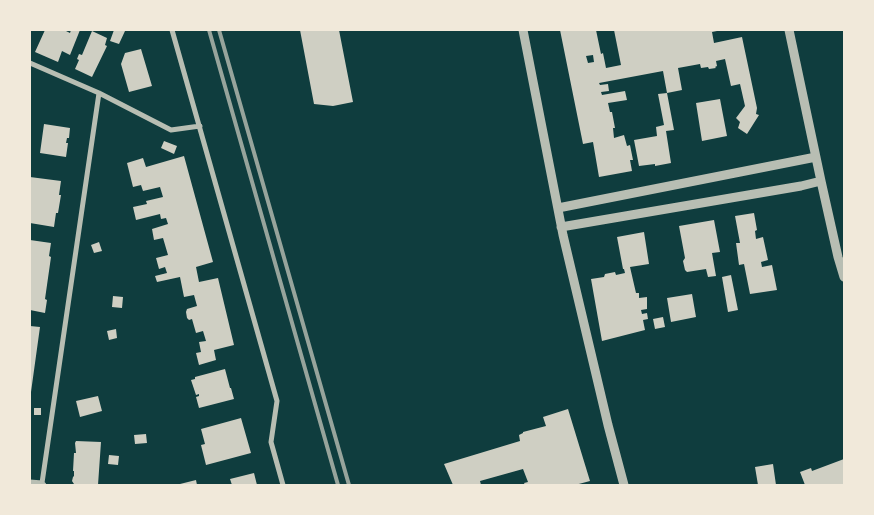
<!DOCTYPE html>
<html>
<head>
<meta charset="utf-8">
<style>
  body { margin:0 }
  #map { position:relative; width:874px; height:515px; overflow:hidden; background:#0f3d3e; font-family:"Nunito Sans",sans-serif }
  canvas { display:block }
  .frame { position:absolute; inset:0; border:31px solid #f1e9da; pointer-events:none }
</style>
</head>
<body>
<div id="map">
<canvas width="874" height="515"></canvas>
<div class="frame"></div>
</div>
<script>
const c = document.querySelector('canvas').getContext('2d');
c.lineJoin = 'round';
function paint(path, color) { c.fillStyle = color; c.fill(path, 'evenodd'); }
function stroke(path, color, width, dash) { c.strokeStyle = color; c.lineWidth = width; c.lineCap = dash ? 'butt' : 'round'; c.setLineDash(dash || []); c.stroke(path); }
paint(new Path2D(`
  M45,30H64L70,33L71,30H80L70,55L62,51L58,62L35,52Z
  M114,30H121L125,31L119,44L110,41Z
  M300,30H339L353,102L333,106L314,104Z
  M560,30H596L601,54L603,53L606,68L621,65L614,30H717V31L712,32L714,43L742,37L757,108L756,114L759,115L747,134L738,128L740,122L736,118L745,106L740,84L731,86L725,59L716,61L717,66L715,67L716,68L709,69L708,67L701,68L700,64L678,68L682,90L667,93L663,71L599,83L600,85L608,84L609,91L601,92L602,95L625,91L627,100L608,103L610,112H612L615,128H613L614,138L624,135L627,146L630,145L633,160H630L632,171L599,177L593,142L583,144ZM593,55L594,62L588,63L586,56Z
  M92,31L107,38L105,45L107,46L92,77L75,69L79,60L77,59L79,54L82,55Z
  M141,49L152,86L129,92L121,64L125,53Z
  M667,93L674,130L666,131L671,163L655,166V164L639,166L634,140L657,136L656,127L664,125L658,94Z
  M720,99L727,136L702,141L696,103Z
  M44,124L70,128L69,138H67L66,143H68L66,157L40,153Z
  M164,141L177,146L174,154L161,148Z
  M184,156L213,262L196,267L199,282L218,278L234,345L214,350L216,360L199,365L196,353L201,352L199,342L206,341L203,331L196,333L192,319L189,320L187,318L186,312L187,309L197,306L194,295L184,297L180,277L157,282L155,276L167,273L165,267L159,269L156,258L168,255L163,238L154,240L152,229L168,224L166,218L161,219L160,214L136,220L133,207L147,204L146,201L163,197L160,187L143,191L141,185L133,187L127,163L143,158L146,167Z
  M30,177L61,181L59,195H61L58,213H56L54,227L30,223Z
  M754,213L757,230L755,231L756,239L763,237L768,260L761,262L762,267L772,265L777,290L750,294L744,264L739,265L736,243H740L735,216Z
  M714,220L720,252L712,253L716,276L708,277L706,269L687,272L685,270L683,261L685,258L679,226Z
  M644,232L649,264L630,267L636,293H639V298L647,297V309L641,310L642,314L647,313L648,319L643,320L645,330L602,341L591,279L604,277L605,274L615,272L616,275L625,273L624,269H623L617,237Z
  M30,240L51,243L49,256L51,257L45,299L47,300L45,313L30,310Z
  M99,242L102,251L94,253L91,245Z
  M731,275L738,310L728,312L722,277Z
  M692,294L696,317L671,322L667,298Z
  M113,296L123,297L122,308L112,307Z
  M663,317L665,327L655,329L653,319Z
  M30,326L40,327L31,392H30Z
  M116,329L117,338L109,340L107,331Z
  M225,369L230,388H231L234,399L199,408L196,397L199,396V394L196,395L191,380L195,379V377Z
  M98,396L102,411L80,417L76,401Z
  M34,408H41V415H34Z
  M568,409L590,481L575,485H525L524,483L528,482L523,469L480,481L481,485H453L444,464L520,441L519,435L523,433V432L546,426L543,417Z
  M241,418L251,453L206,465L201,445L205,444L201,429Z
  M146,434L147,443L135,444L134,435Z
  M76,441L101,442L98,485L74,484L72,481L73,477L74,476V471H73L74,453H76L75,443Z
  M109,455L119,456L118,465L108,464Z
  M844,459V485H805L800,472L811,468L812,471Z
  M773,464L776,485H758L755,467Z
  M254,473L257,485H232L230,479Z
  M196,480L197,485H180V484Z`), '#cfcfc3');
stroke(new Path2D(`
  M172,30L277,401L271,442L283,485
  M30,63L99,93L171,130L200,126
  M30,482L42,483L44,485
  M42,483L99,93`), '#b8beb3', 5);
stroke(new Path2D(`
  M523,30L563,235L608,425L624,485
  M789,30L821,181L838,257L844,277
  M558,208L816,157
  M561,227L801,186L821,181`), '#b8beb3', 9);
stroke(new Path2D(`
  M209,30L338,485
  M219,30L349,485`), '#97a49c', 4);
</script>
</body>
</html>
